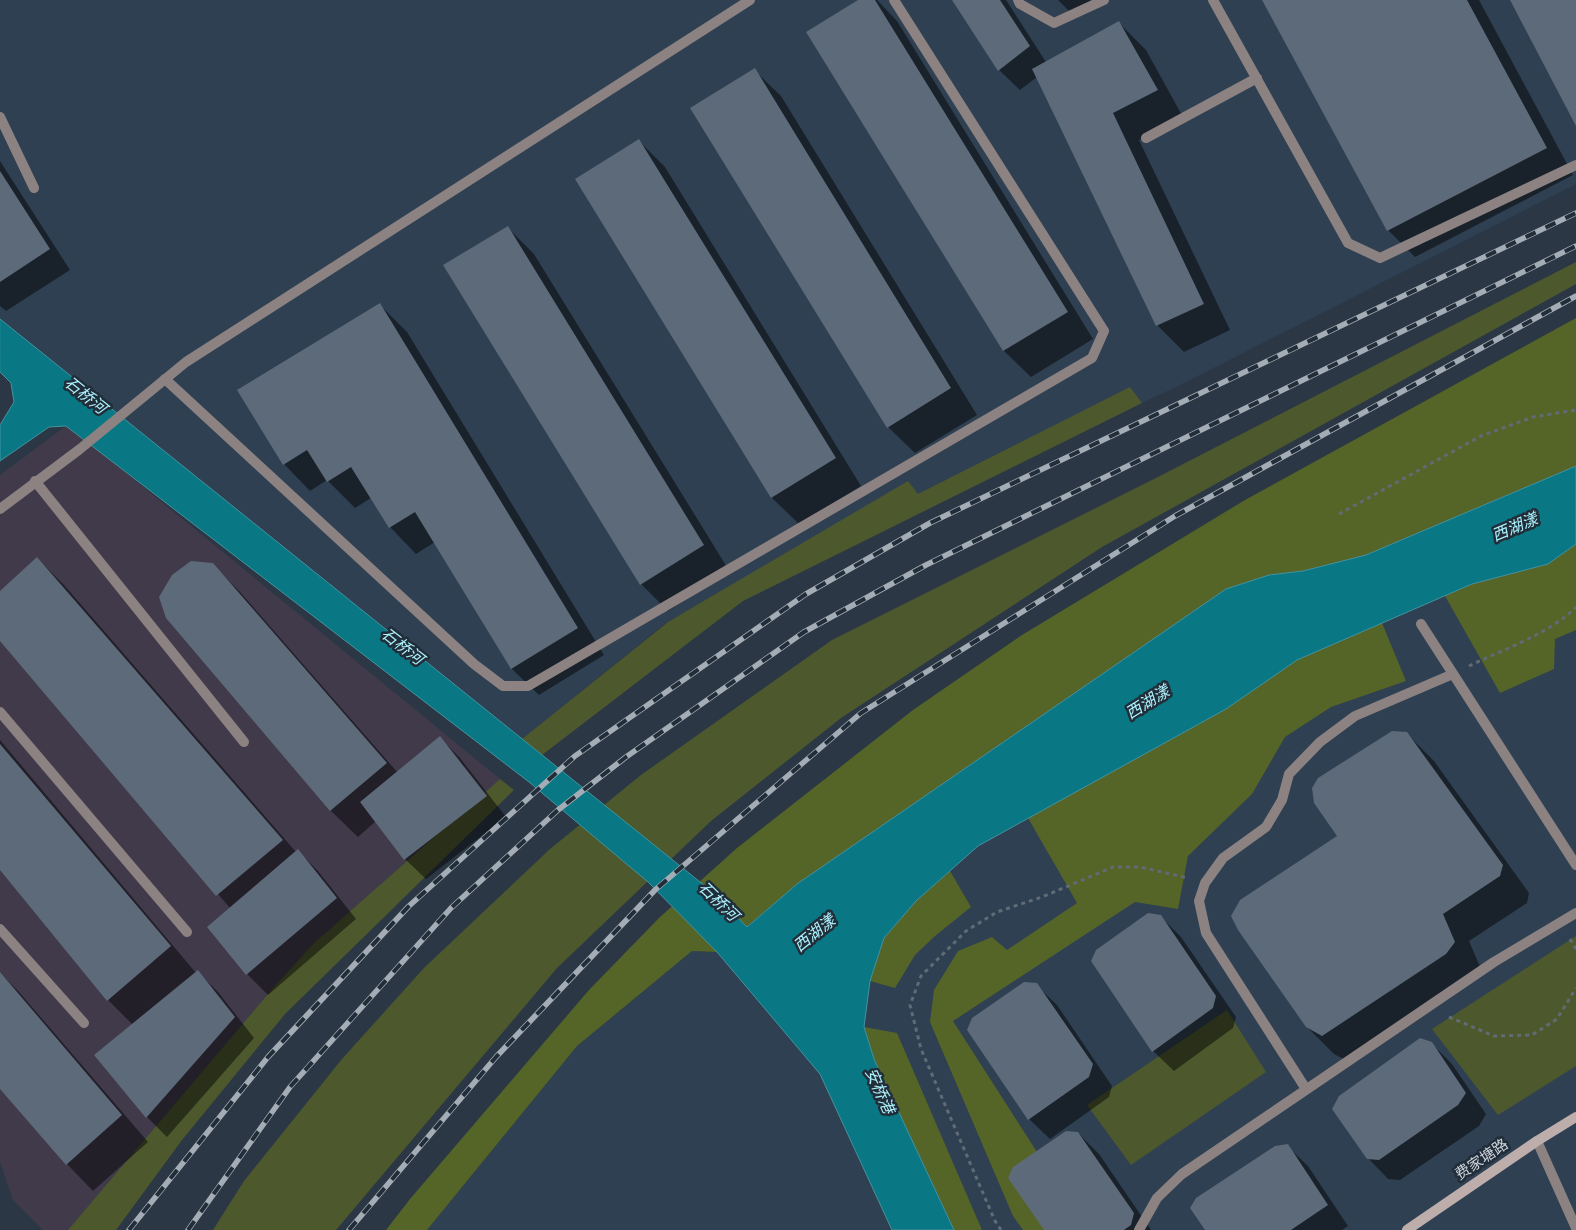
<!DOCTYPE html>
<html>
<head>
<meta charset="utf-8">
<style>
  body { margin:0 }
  canvas { display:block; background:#2b3744 }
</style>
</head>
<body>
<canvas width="1576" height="1230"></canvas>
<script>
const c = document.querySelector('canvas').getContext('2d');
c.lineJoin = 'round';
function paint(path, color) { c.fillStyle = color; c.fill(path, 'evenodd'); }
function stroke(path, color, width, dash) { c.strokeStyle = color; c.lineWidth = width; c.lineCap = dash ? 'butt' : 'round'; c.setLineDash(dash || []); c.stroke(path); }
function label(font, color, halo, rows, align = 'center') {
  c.font = font + ' "Libre Baskerville","Noto Sans SC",serif'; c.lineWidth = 5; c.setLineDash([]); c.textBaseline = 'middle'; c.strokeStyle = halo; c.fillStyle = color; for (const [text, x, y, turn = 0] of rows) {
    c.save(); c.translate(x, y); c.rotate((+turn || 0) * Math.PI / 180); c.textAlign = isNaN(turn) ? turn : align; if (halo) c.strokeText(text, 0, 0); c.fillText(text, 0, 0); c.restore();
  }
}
paint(new Path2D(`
  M0,0H1576V184L1174,388L668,621L522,739L0,319Z
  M1576,492V1230H427L577,1046L692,951L717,952Z`), '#2f4052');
paint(new Path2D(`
  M66,426L103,454L500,779L313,944L274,987L68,1230H43L13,1200L0,1162V475Z`), '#413a4b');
paint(new Path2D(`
  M1576,262V284L1102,547L841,718L711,821L557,968L336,1230H213L244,1181L342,1059L424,968L550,849L641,775L832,640L1156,478Z
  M1130,387L1142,403L743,601L542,755L522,739L668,622L908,481L918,494Z
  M500,779L514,790L285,1014L182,1140L116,1230H68L274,987L313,944Z
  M1576,936V1066L1498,1115L1432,1029Z
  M1227,1010L1266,1072L1131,1165L1087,1105Z`), '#4d592d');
paint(new Path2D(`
  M1576,318V466L1366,555L1303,571L1269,575L1226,589L797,884L717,952L692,951L577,1046L427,1230H386L410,1199L589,990L659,918L737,848L913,710L1022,635L1245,500Z
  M1576,544V630L1555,639L1554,669L1500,693L1445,596L1472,584L1548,564Z
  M1382,623L1406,681L1331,707L1285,737L1252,794L1188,856L1178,909L1135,902L953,1021L1087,1230H1023L1013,1216L930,1022L934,990L958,951L992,937L1007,950L1077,903L1028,818L1226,709L1297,660Z
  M950,871L971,907L935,936L915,955L895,988L870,981L884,938L916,901Z
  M864,1027L897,1033L982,1230H954L874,1059Z`), '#556427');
const water = new Path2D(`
  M0,319L715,894L747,927L797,884L1226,589L1269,575L1303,571L1366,555L1576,466V544L1548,564L1472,584L1297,660L1226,709L978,846L916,901L884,938L870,981L864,1027L874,1059L954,1230H892L820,1074L717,952L648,882L529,782L66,426L49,427L0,461V425L14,402L11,383L0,372Z`);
paint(water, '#097784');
stroke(water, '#44939f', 1);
paint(new Path2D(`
  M861,0H877L897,21L1093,339L1031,377L1004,351L808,32Z
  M954,0H1006L1046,62L1119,23L1146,50L1183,117L1139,140L1230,330L1184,352L1157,325L1037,77L1020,90L999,70Z
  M1058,0H1108L1074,16Z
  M1263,0H1479L1573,175L1415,257L1388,230Z
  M754,70L781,96L977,415L915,453L888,427Z
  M639,141L665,167L861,486L799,524L772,498L576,179Z
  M0,161L70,270L6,311L0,306Z
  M507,227L534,254L730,572L668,611L641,584L445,266Z
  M380,305L407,332L604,655L539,695L512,669L435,542L416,554L390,527L371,498L355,508L327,480L310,491L284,464Z
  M37,558L64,585L296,852L298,851L318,871L356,919L268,995L247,974L208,927L230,908L0,639V592Z
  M212,564L240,592L398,773L440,738L460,758L506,817L426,879L405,859L376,821L358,837L331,811L167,617Z
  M1407,734L1434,761L1529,893L1527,903L1469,941L1481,969L1349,1062L1334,1054L1307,1027L1339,837Z
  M0,740L196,973L198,972L218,992L254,1038L167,1137L147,1117L133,1025L108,1000L0,868Z
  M1160,916L1181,937L1236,1017L1233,1028L1174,1071L1153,1051Z
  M0,973L19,992L148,1142L93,1191L67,1164L0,1088Z
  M1036,985L1057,1005L1112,1086L1109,1097L1050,1139L1029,1119L968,1029Z
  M1431,1043L1452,1064L1486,1114L1479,1126L1400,1180L1388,1179L1368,1158Z
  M1078,1133L1099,1154L1151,1230H1045Z
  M1287,1146L1308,1166L1348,1226L1342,1230H1206Z`), '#0007');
paint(new Path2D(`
  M858,0H875L1068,312L1003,351L806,32Z
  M952,0H1000L1030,46L998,71Z
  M1262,0H1467L1547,148L1387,231Z
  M1510,0H1576V126Z
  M1119,21L1158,90L1113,113L1204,304L1156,326L1032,69Z
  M755,68L951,388L887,428L690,108Z
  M639,139L836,458L771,498L575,179Z
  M0,171L50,249L0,282Z
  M508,226L704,545L640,585L443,265Z
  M380,303L578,628L511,669L415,512L389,528L351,467L327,482L307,450L283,465L237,390Z
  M37,557L283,840L216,896L0,641V591Z
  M191,561L213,563L387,763L330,811L166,618L159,597L172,575Z
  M1392,731L1407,732L1503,865L1500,876L1443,914L1455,942L1446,954L1322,1036L1306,1027L1238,930L1231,916L1240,900L1337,836L1314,803L1312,788L1318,778Z
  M440,736L487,796L404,860L360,802Z
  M0,744L171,946L107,1001L0,870Z
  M298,849L337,898L246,975L207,927Z
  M1148,913L1161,915L1216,996L1213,1008L1152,1052L1091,961L1096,950Z
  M198,970L235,1017L146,1118L94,1055Z
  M0,972L122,1115L66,1165L0,1089Z
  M1024,982L1037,983L1093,1064L1089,1077L1028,1120L967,1030L972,1018Z
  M1420,1038L1432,1042L1466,1093L1458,1105L1379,1160L1367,1159L1332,1109L1339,1096Z
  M1066,1131L1078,1132L1134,1213L1131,1225L1124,1230H1044L1008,1178L1013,1167Z
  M1288,1144L1328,1205L1291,1230H1205L1190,1208L1196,1198L1275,1146Z`), '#5d6a79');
stroke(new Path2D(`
  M1339,514L1481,436L1533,417L1576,410
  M1469,666C1502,650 1551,633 1576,607
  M1570,939L1576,949
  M1449,1017L1494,1036L1532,1035L1557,1019L1576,988
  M1001,1230L995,1221L921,1049L910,1005L921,976L966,931L997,912L1042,897L1113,867H1140L1188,878`), '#606b76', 3, [4, 4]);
stroke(new Path2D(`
  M1018,0L1020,4L1054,23L1104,0
  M1213,0L1348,243L1380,258L1576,165
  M0,117L34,188
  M1146,138L1257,78
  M165,379L474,664L503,686H528L1092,358L1104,331L894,0
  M35,481L244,742
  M0,712L187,932
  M0,929L84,1023`), '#8c8281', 10);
stroke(new Path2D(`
  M0,509L80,449L186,362L750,0
  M1421,624L1576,865
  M1306,1089L1206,933L1199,901L1205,883L1223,858L1266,827L1282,800L1289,774L1320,742L1355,716L1453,674
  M1537,1141L1576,1228
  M1139,1230L1157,1198L1182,1174L1494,962L1576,913`), '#8c8281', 10);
stroke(new Path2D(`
  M1407,1230L1537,1141L1576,1117`), '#bdadab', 10);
const rail = new Path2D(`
  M129,1230L268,1057L409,906L575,756L806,594L930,523L1576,213
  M188,1230L290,1087L451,908L558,810L626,757L804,632L926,565L1576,246
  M349,1230L496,1057L655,890L861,713L1175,516L1576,296`);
stroke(rail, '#a4adb6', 5.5);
stroke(rail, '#212d39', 4, [11]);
label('15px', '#cdd5dd', '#212d39', [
  ["费家塘路",1482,1160,-34]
]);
label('italic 16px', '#acf2fd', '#212d39', [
  ["石桥河",85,396,39],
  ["西湖漾",1515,528,-23],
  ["石桥河",402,647,38],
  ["西湖漾",1148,703,-32],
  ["石桥河",718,902,44],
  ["西湖漾",815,934,-39],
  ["安桥港",879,1091,66]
]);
</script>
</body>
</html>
